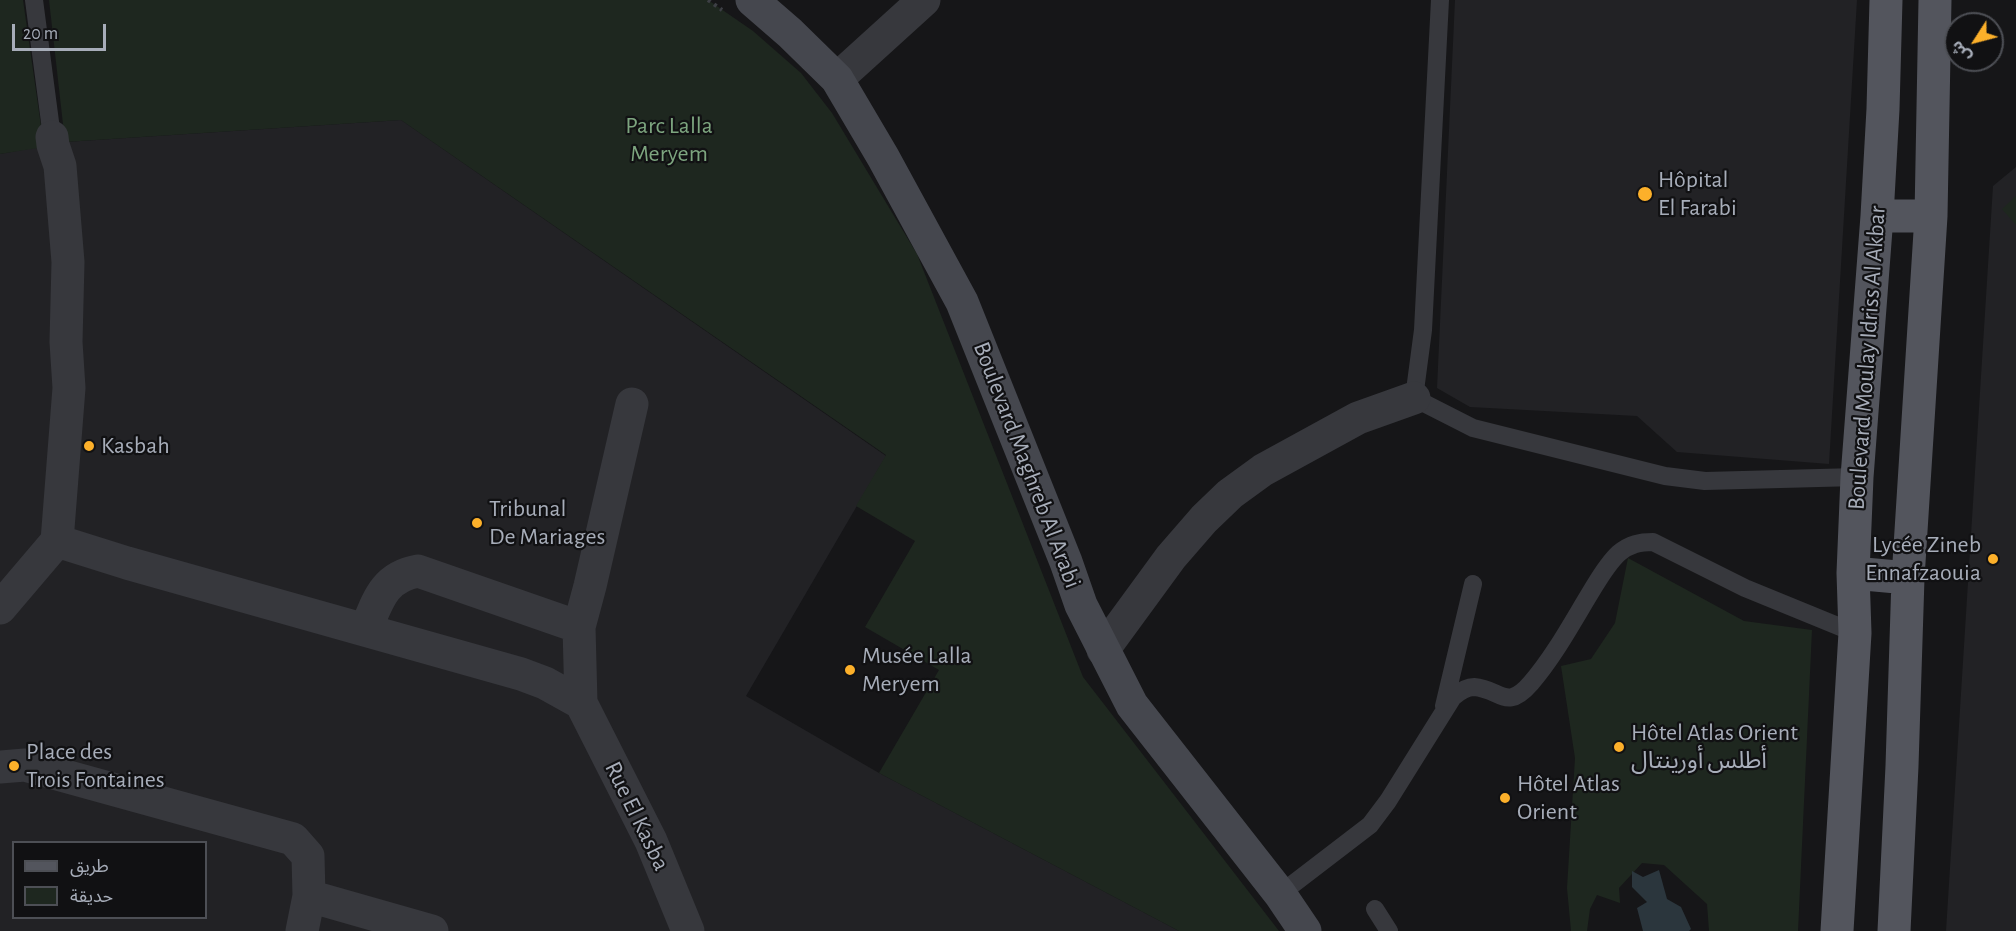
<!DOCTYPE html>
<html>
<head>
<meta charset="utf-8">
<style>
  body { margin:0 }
  #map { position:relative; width:2016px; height:931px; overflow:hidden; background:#161618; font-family:"Alegreya Sans","Noto Sans Arabic",sans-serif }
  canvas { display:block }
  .legend { position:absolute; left:12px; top:841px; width:195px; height:78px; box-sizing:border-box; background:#111113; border:2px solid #4d4f55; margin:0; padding:8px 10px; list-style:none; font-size:18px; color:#a7adb9 }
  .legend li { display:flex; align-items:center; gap:12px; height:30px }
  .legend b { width:30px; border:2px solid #4d4f55 }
  .north { position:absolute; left:1944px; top:12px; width:60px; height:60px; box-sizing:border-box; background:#111113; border:2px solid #4d4f55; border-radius:50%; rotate:234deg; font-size:16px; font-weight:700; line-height:24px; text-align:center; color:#a7adb9 }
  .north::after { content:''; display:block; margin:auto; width:21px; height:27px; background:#fcb02a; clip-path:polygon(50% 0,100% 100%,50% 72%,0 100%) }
  .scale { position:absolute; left:12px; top:24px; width:94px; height:27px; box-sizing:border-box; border:3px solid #a7adb9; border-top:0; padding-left:8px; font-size:18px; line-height:21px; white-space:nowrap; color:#a7adb9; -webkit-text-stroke:4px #111113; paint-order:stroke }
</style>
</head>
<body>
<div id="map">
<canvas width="2016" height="931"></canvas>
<ul class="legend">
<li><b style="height:8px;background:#53555d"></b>طريق</li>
<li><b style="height:16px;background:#1e271f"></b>حديقة</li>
</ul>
<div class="north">ش</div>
<div class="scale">20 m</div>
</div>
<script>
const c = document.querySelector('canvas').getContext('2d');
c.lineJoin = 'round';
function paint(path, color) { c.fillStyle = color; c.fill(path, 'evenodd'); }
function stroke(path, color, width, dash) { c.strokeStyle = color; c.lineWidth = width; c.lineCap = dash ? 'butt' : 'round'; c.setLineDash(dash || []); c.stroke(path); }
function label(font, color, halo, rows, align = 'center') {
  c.font = font + ' "Alegreya Sans","Noto Sans Arabic",sans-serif'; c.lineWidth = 4.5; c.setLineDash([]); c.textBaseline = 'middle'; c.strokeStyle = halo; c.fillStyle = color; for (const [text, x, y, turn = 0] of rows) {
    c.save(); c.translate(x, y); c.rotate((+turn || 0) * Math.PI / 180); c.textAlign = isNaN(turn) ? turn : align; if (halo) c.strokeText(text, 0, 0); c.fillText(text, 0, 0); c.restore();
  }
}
paint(new Path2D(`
  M1455,0H1857L1829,464L1677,452L1637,416L1470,407L1437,388Z
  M401,120L886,456L746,696L879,773L1179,931H0V154L65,142ZM14,842H206V918H14Z
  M2016,167V931H1946L1993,186Z`), '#222225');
paint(new Path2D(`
  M0,0H23L44,147L0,154Z
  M49,0H708L753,31L801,73L832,113L917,254L1083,677L1279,931H1179L879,773L939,670L865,627L915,541L856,506L886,455L401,120L65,142Z
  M2016,196V225L2002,209Z
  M1628,558L1744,621L1812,630L1798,931H1709L1707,904L1664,865L1642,863L1619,888L1620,903L1597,895L1590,909L1587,931H1571L1567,888L1575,758L1561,666L1591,659L1615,623Z`), '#1e271f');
paint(new Path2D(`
  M1659,870L1667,899L1681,907L1691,929L1689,931H1643L1637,908L1647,902L1632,887V871L1643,877Z`), '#2b363d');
stroke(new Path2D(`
  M708,0L722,10`), '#3d3f45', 4, [3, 4.5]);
stroke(new Path2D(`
  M34,0L52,137
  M1440,0L1423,330L1414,398L1473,428L1665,476L1705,481L1857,477
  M1444,706L1473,584
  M1280,894L1370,825L1388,801L1453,697C1459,692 1466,687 1474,687C1501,689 1506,712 1531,683C1555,655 1573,621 1592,590C1600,577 1608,563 1619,553C1630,544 1640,542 1653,542L1745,588L1855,633
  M1375,909L1389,931`), '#37383d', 18);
stroke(new Path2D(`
  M837,79L924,0
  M632,404L590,586L579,627L581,703L651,841L688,931
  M57,541L127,563L521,674L545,683L581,703
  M0,608L57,541L69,388L66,342L68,262L60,166L53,145L52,137
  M366,629C378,600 384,577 418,571L579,627
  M1103,650L1171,557L1204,519L1230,494L1263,470L1358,418L1414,398
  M0,767L25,765L293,839L308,856L309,896L302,931
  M309,896L432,931`), '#37383d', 33);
stroke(new Path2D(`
  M752,0L790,33L837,79L883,157L962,302L1066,562L1081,605L1132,705L1280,894L1305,931`), '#45474e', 33);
stroke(new Path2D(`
  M1877,216H1931
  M1853,573L1908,578
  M1837,931L1855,633L1853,573L1857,477L1877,216L1883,109L1886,0
  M1894,931L1902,766L1908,578L1931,216L1935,0`), '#53555d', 33);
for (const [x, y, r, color] of [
  [1645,194,8,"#fcb02a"],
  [89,446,6,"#fcb02a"],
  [477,523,6,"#fcb02a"],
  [1993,559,6,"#fcb02a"],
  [850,670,6,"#fcb02a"],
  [1619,747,6,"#fcb02a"],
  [14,766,6,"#fcb02a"],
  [1505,798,6,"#fcb02a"]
]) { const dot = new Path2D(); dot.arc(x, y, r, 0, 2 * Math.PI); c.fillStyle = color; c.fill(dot); stroke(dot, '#111113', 2); }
label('24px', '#7da57f', '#111113', [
  ["Parc Lalla",669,126],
  ["Meryem",669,154]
]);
label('24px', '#a7adb9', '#111113', [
  ["Hôpital",1658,180],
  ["El Farabi",1658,208],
  ["Kasbah",101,446],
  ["Tribunal",489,509],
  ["De Mariages",489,537],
  ["Lycée Zineb",1981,545,"right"],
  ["Ennafzaouia",1981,573,"right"],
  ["Musée Lalla",862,656],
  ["Meryem",862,684],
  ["Hôtel Atlas Orient",1631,733],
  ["أطلس أورينتال",1631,761],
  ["Place des",26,752],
  ["Trois Fontaines",26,780],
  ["Hôtel Atlas",1517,784],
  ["Orient",1517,812]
], 'left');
label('24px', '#a7adb9', '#111113', [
  ["Boulevard Moulay Idriss Al Akbar",1867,358,-86],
  ["Boulevard Maghreb Al Arabi",1027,465,69],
  ["Rue El Kasba",637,816,64]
]);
</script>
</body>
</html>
